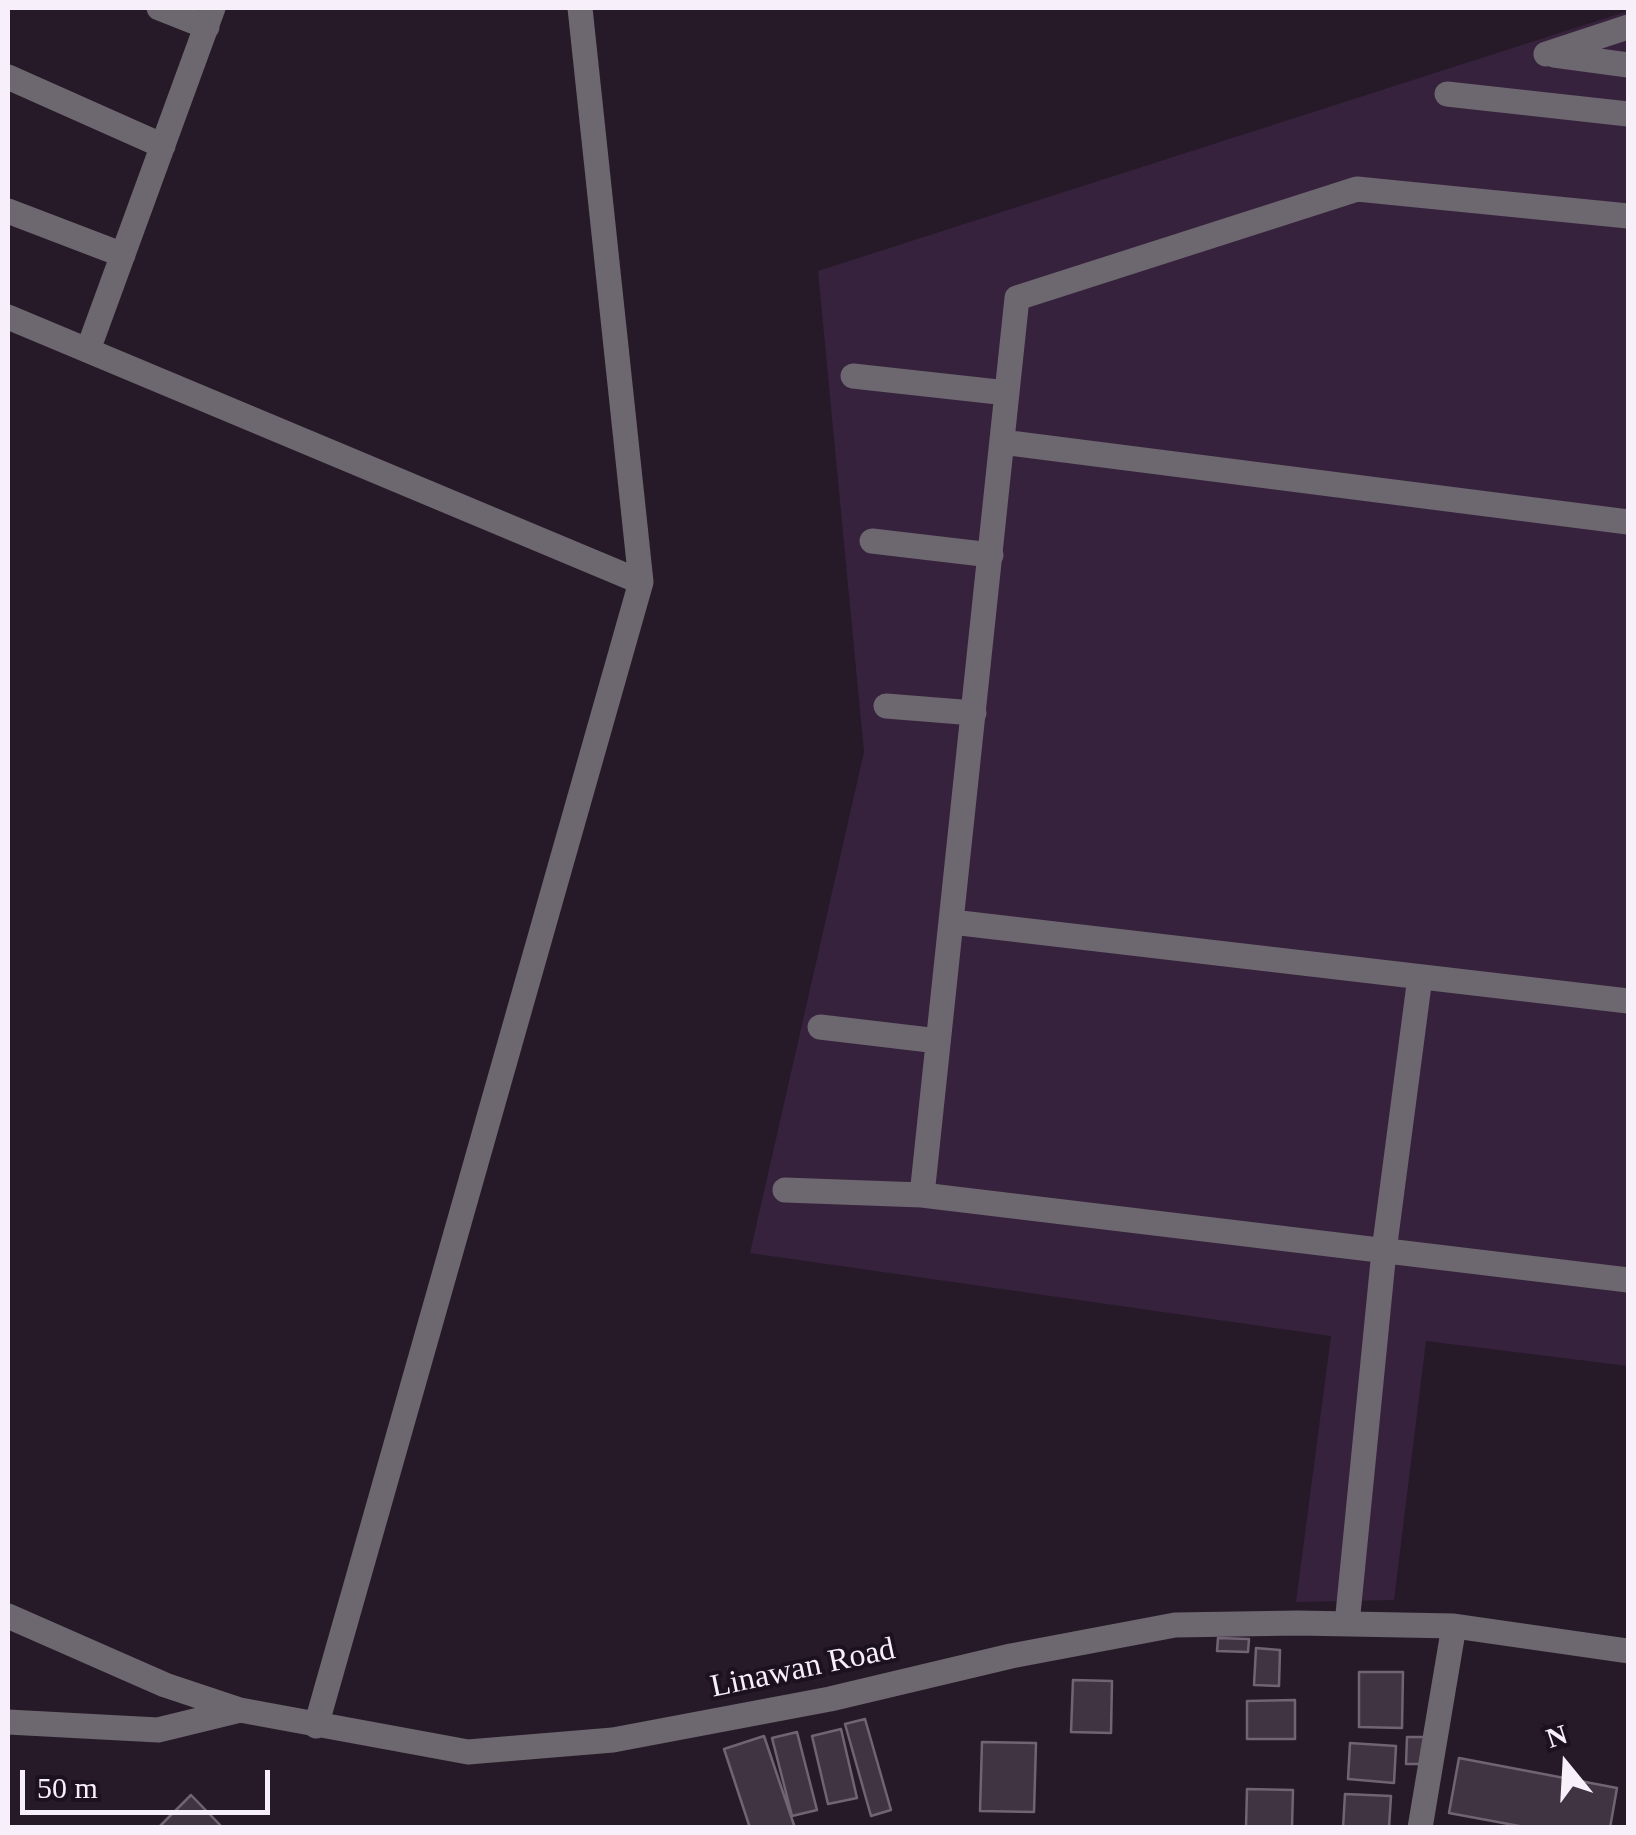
<!DOCTYPE html>
<html>
<head>
<meta charset="utf-8">
<style>
  body { margin:0 }
  #map { position:relative; width:1636px; height:1835px; overflow:hidden; background:#261a29; font-family:"Times New Roman",serif }
  canvas { display:block }
  .frame { position:absolute; inset:0; border:10px solid #f7eff9; pointer-events:none }
  .north { position:absolute; left:1516px; top:1715px; width:100px; height:100px; -webkit-text-stroke:8px #1c111f; paint-order:stroke; rotate:342deg; font-size:28px; font-weight:700; line-height:40px; text-align:center; color:#f7eff9 }
  .north::after { content:''; display:block; margin:auto; width:35px; height:45px; background:#f7eff9; clip-path:polygon(50% 0,100% 100%,50% 72%,0 100%) }
  .scale { position:absolute; left:20px; top:1770px; width:250px; height:45px; box-sizing:border-box; border:5px solid #f7eff9; border-top:0; padding-left:12px; font-size:30px; line-height:35px; white-space:nowrap; color:#f7eff9; -webkit-text-stroke:8px #1c111f; paint-order:stroke }
</style>
</head>
<body>
<div id="map">
<canvas width="1636" height="1835"></canvas>
<div class="frame"></div>
<div class="north">N</div>
<div class="scale">50 m</div>
</div>
<script>
const c = document.querySelector('canvas').getContext('2d');
c.lineJoin = 'round';
function paint(path, color) { c.fillStyle = color; c.fill(path, 'evenodd'); }
function stroke(path, color, width, dash) { c.strokeStyle = color; c.lineWidth = width; c.lineCap = dash ? 'butt' : 'round'; c.setLineDash(dash || []); c.stroke(path); }
function label(font, color, halo, rows, align = 'center') {
  c.font = font + ' "Times New Roman",serif'; c.lineWidth = 8; c.setLineDash([]); c.textBaseline = 'middle'; c.strokeStyle = halo; c.fillStyle = color; for (const [text, x, y, turn = 0] of rows) {
    c.save(); c.translate(x, y); c.rotate((+turn || 0) * Math.PI / 180); c.textAlign = isNaN(turn) ? turn : align; if (halo) c.strokeText(text, 0, 0); c.fillText(text, 0, 0); c.restore();
  }
}
paint(new Path2D(`
  M1628,11V1366L1426,1341L1394,1600L1296,1602L1331,1336L750,1253L864,752L818,271Z`), '#37223d');
const building = new Path2D(`
  M1218,1638L1249,1639L1248,1652L1217,1651Z
  M1256,1648L1280,1650L1279,1686L1254,1685Z
  M1359,1672H1403L1402,1728L1359,1727Z
  M1073,1680L1112,1681L1111,1733L1071,1732Z
  M1295,1700V1739H1247V1701Z
  M865,1719L891,1810L871,1816L845,1724Z
  M841,1729L857,1798L828,1804L812,1736Z
  M797,1732L817,1810L792,1816L772,1738Z
  M764,1736L795,1828H750L724,1749Z
  M1407,1737H1428L1427,1764H1406Z
  M982,1742L1036,1743L1034,1812L980,1811Z
  M1350,1743L1396,1746L1394,1783L1348,1779Z
  M1459,1758L1617,1788L1610,1828H1530L1449,1813Z
  M1247,1789L1293,1790L1292,1828H1246Z
  M1345,1794L1391,1796L1389,1828H1343Z
  M191,1795L223,1828H158Z`);
paint(building, '#403443');
stroke(building, '#716374', 2.5);
stroke(new Path2D(`
  M159,8L207,27
  M1546,54L1628,27
  M1554,55L1628,65
  M8,77L163,146
  M1447,94L1628,114
  M8,211L123,255
  M8,317L641,582
  M88,350L213,8
  M853,376L1007,393
  M1002,442L1628,522
  M872,541L991,555
  M886,706L974,713
  M952,922L1628,1001
  M820,1027L938,1041
  M785,1190L922,1195L1628,1280
  M922,1195L1017,298L1357,189L1628,216
  M8,1616L165,1685L240,1710L468,1752L613,1740L830,1699L1011,1656L1175,1625L1298,1623L1454,1626L1628,1651
  M1347,1624L1384,1251L1420,977
  M8,1722L158,1730L240,1710
  M316,1726L641,582L580,8
  M1420,1828L1454,1626`), '#6d676f', 25);
label('32px', '#f7eff9', '#1c111f', [
  ["Linawan Road",803,1669,-12]
]);
</script>
</body>
</html>
